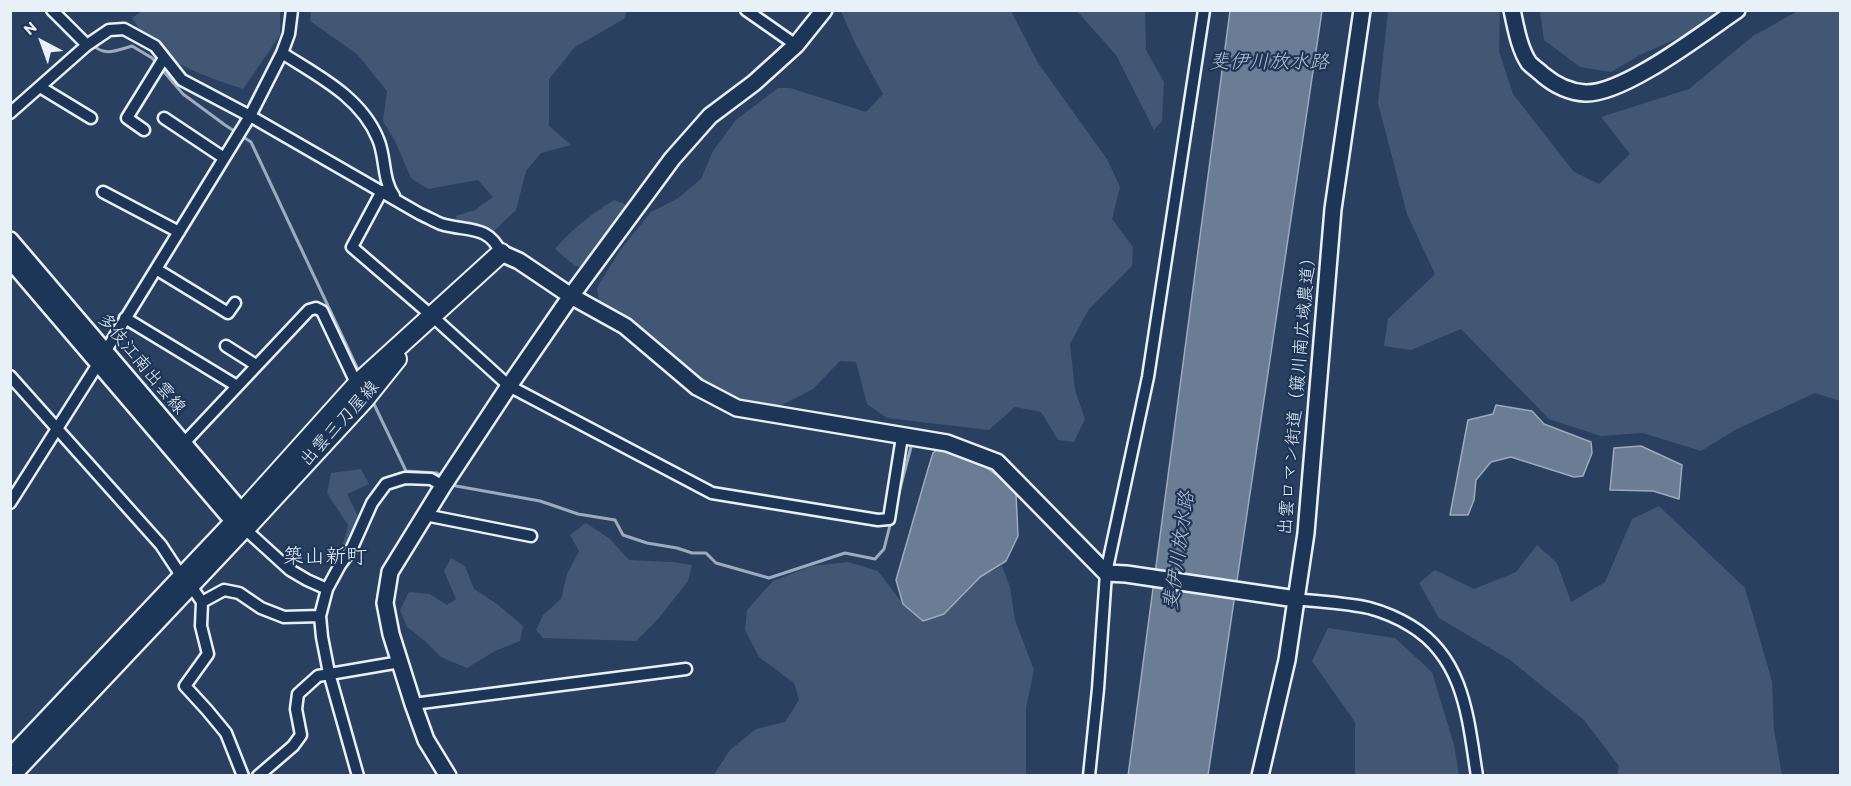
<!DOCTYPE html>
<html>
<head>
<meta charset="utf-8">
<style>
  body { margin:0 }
  #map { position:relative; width:1851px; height:786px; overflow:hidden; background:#294061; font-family:Itim,sans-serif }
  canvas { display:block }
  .frame { position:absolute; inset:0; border:12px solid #e8f1f8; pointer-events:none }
  .north { position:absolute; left:12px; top:12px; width:60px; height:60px; -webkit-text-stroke:4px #1d3557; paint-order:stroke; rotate:319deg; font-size:16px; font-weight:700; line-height:24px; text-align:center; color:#e8f1f8 }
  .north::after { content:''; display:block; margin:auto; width:21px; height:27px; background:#e8f1f8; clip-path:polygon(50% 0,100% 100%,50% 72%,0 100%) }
</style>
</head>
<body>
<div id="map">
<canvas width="1851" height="786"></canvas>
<div class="frame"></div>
<div class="north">N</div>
</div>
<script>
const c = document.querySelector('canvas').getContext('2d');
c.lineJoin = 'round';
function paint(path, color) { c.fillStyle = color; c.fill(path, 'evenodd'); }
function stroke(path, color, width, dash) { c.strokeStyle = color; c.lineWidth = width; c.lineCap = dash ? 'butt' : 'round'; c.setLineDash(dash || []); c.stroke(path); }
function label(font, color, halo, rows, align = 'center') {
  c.font = font + ' Itim,"Klee One",sans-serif'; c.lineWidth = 4.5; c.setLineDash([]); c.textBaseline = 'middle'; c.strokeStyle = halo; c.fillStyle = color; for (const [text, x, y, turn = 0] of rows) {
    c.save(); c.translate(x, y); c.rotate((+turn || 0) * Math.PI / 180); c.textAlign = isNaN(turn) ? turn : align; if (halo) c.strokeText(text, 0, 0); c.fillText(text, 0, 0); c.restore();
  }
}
paint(new Path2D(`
  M311,10L627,11L624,19L575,47L549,79V126L571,145L541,153L526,171L516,210L494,231L458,222L456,216L475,210L493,197L478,180L428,189L411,178L395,141L383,121L387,91L357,54L310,21Z
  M142,11H280V35L243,89C196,73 159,62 132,18Z
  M841,11H1011L1038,63L1107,159L1120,187L1112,219L1133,247L1132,266L1089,309L1070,344L1075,390L1085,419L1074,442L1058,440L1041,412L1015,407L989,430L887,418L867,404L856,362L840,361L813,389L774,409L739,405L672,360L599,301L597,288L620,250L651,212L677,199L701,179L713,151L736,120L778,88H790L866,112L883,94L855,43Z
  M1077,11H1145L1146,50L1164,82L1162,121L1154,130L1116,55Z
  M1388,11H1500L1499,51L1513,94L1574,172L1599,184L1630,154L1601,117L1689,89L1753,36L1798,11H1840V401L1815,393L1735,430L1701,451L1643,433L1601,436L1549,419L1461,329L1411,350L1384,346L1388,319L1435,274L1407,214L1378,103Z
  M1540,11H1728L1710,24L1640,55L1611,72L1580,67L1544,40Z
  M614,200L623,203L629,208L599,243L583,267L575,266L555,249C572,229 591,214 614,200Z
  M361,469L369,484L347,494L359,518L347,549L342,548L348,525L327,493L331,473Z
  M1659,506L1745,588L1772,681L1774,730L1782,775H1617L1619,766L1584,720L1510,660L1439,618L1419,583L1435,570L1474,589L1516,572L1537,545L1557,563L1571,602L1605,582L1632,519Z
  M586,523L610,539L629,560L673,562L692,565L688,581L659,618L636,641L543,638L536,630L543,615L561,599L567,574L579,551L570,535Z
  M451,558L465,566L474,589L497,604L523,626L520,641L495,651L467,668L441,657L426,642L407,627L400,610L409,592L430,594L447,605L456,599L444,571Z
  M848,562L878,571L903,604L944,613L980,577L1002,566L1010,587L1015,620L1034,670L1026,708V775L713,776L730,750L756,729L785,722L799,700L794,683L759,657L745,630L747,610L773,581L812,566Z
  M1328,628L1395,638L1432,672L1454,745L1459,775H1355V722L1312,661Z`), '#415774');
const water = new Path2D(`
  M1230,11H1322L1208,775L1128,776Z
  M1496,405L1532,411L1544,424L1591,442L1592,453L1583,476L1574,477L1511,457L1491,462L1476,480L1474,500L1468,515H1450L1468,420L1493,414Z
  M1641,446L1682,465L1679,499L1653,491L1610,490L1614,448Z
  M939,448L971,457L1002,479L1016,493L1018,536L1006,561L980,577L944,614L923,621L903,604L896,580L928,469L933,453Z`);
paint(water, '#6b7c95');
stroke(water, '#9dabbd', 1.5);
stroke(new Path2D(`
  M93,45C105,57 117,50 132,46L152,58L183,94L225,125L251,142L360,374
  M10,106L80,43
  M373,402L406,471L437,473L444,478
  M452,483L456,486L540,501L578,514L615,520L623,535L647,543L677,548L692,553H706L716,563L769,578L845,553L875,559L884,549L891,521
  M897,500L911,447`), '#9dabbd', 3);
const street = new Path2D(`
  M52,10L87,45
  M746,10L796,45
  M282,53C318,76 361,97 378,139C386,157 382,179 394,196
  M40,87L91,118
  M10,113L87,45L109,30L124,29L155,46L182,80L250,116L420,214C427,217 434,221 441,224C467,232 488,224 501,253
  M164,118L224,158
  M144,130L127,118L164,58
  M382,191L352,247L432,316L509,386L712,493L878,520L889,519L902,437
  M103,192L179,232
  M156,269L228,313L235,303
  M125,318L237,386
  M226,346L256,365
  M105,352L250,116L282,53L289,34L292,10
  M10,376L161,545L182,577
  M183,444L309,310L316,308L322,311L358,387
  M10,503L98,364
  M425,515L531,536
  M245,529L290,570L307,580L327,589
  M191,586L202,602L201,626L208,654L185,686L207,710L226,733L243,776
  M1296,599C1320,602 1346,603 1369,608C1384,612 1398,618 1411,626C1465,659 1468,720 1477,776
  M202,602L224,590L239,593L261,608L284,617L320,616
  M413,704L686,669
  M258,776L293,746L301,735L296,709L298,694L318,676L400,662
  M358,776L329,673L322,637L320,616L327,589L340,565L351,550L372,503L386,484L405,478L431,479L443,486
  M1089,776L1098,689L1106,573L1148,377L1204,10`);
const secondary = new Path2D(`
  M1512,10C1516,28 1519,48 1529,63C1533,67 1539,71 1543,75C1555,85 1569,92 1585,93C1623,95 1703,33 1737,10
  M10,240L242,512L244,523
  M501,253L519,261L571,296L625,326L697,387L737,408L947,443L997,462L1106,573L1126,574L1296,599
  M10,260L233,521L245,529
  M10,757L239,515
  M12,776L245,529
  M448,776L426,740L413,704L391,634L385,603L390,572L443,486L509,386L571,296L672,159L710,116L754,83L796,45L824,10
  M1260,776L1287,660L1306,533L1333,209L1362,10`);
const primary = new Path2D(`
  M242,512L357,384L501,253
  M245,529L365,399L397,359`);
stroke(street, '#e8f1f8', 15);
stroke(secondary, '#e8f1f8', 20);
stroke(primary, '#e8f1f8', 22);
stroke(street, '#1d3557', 10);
stroke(secondary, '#1d3557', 15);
stroke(primary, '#1d3557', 18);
label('18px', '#e8f1f8', '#1d3557', [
  ["多伎江南出雲線",141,364,50],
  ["出雲ロマン街道（簸川南広域農道）",1298,392,-85],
  ["出雲三刀屋線",340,424,-48]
]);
label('italic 20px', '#b6c2d0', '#1d3557', [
  ["斐伊川放水路",1269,63],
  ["斐伊川放水路",1180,551,-82]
]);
label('21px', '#e8f1f8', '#1d3557', [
  ["築山新町",325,558]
]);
</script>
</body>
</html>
